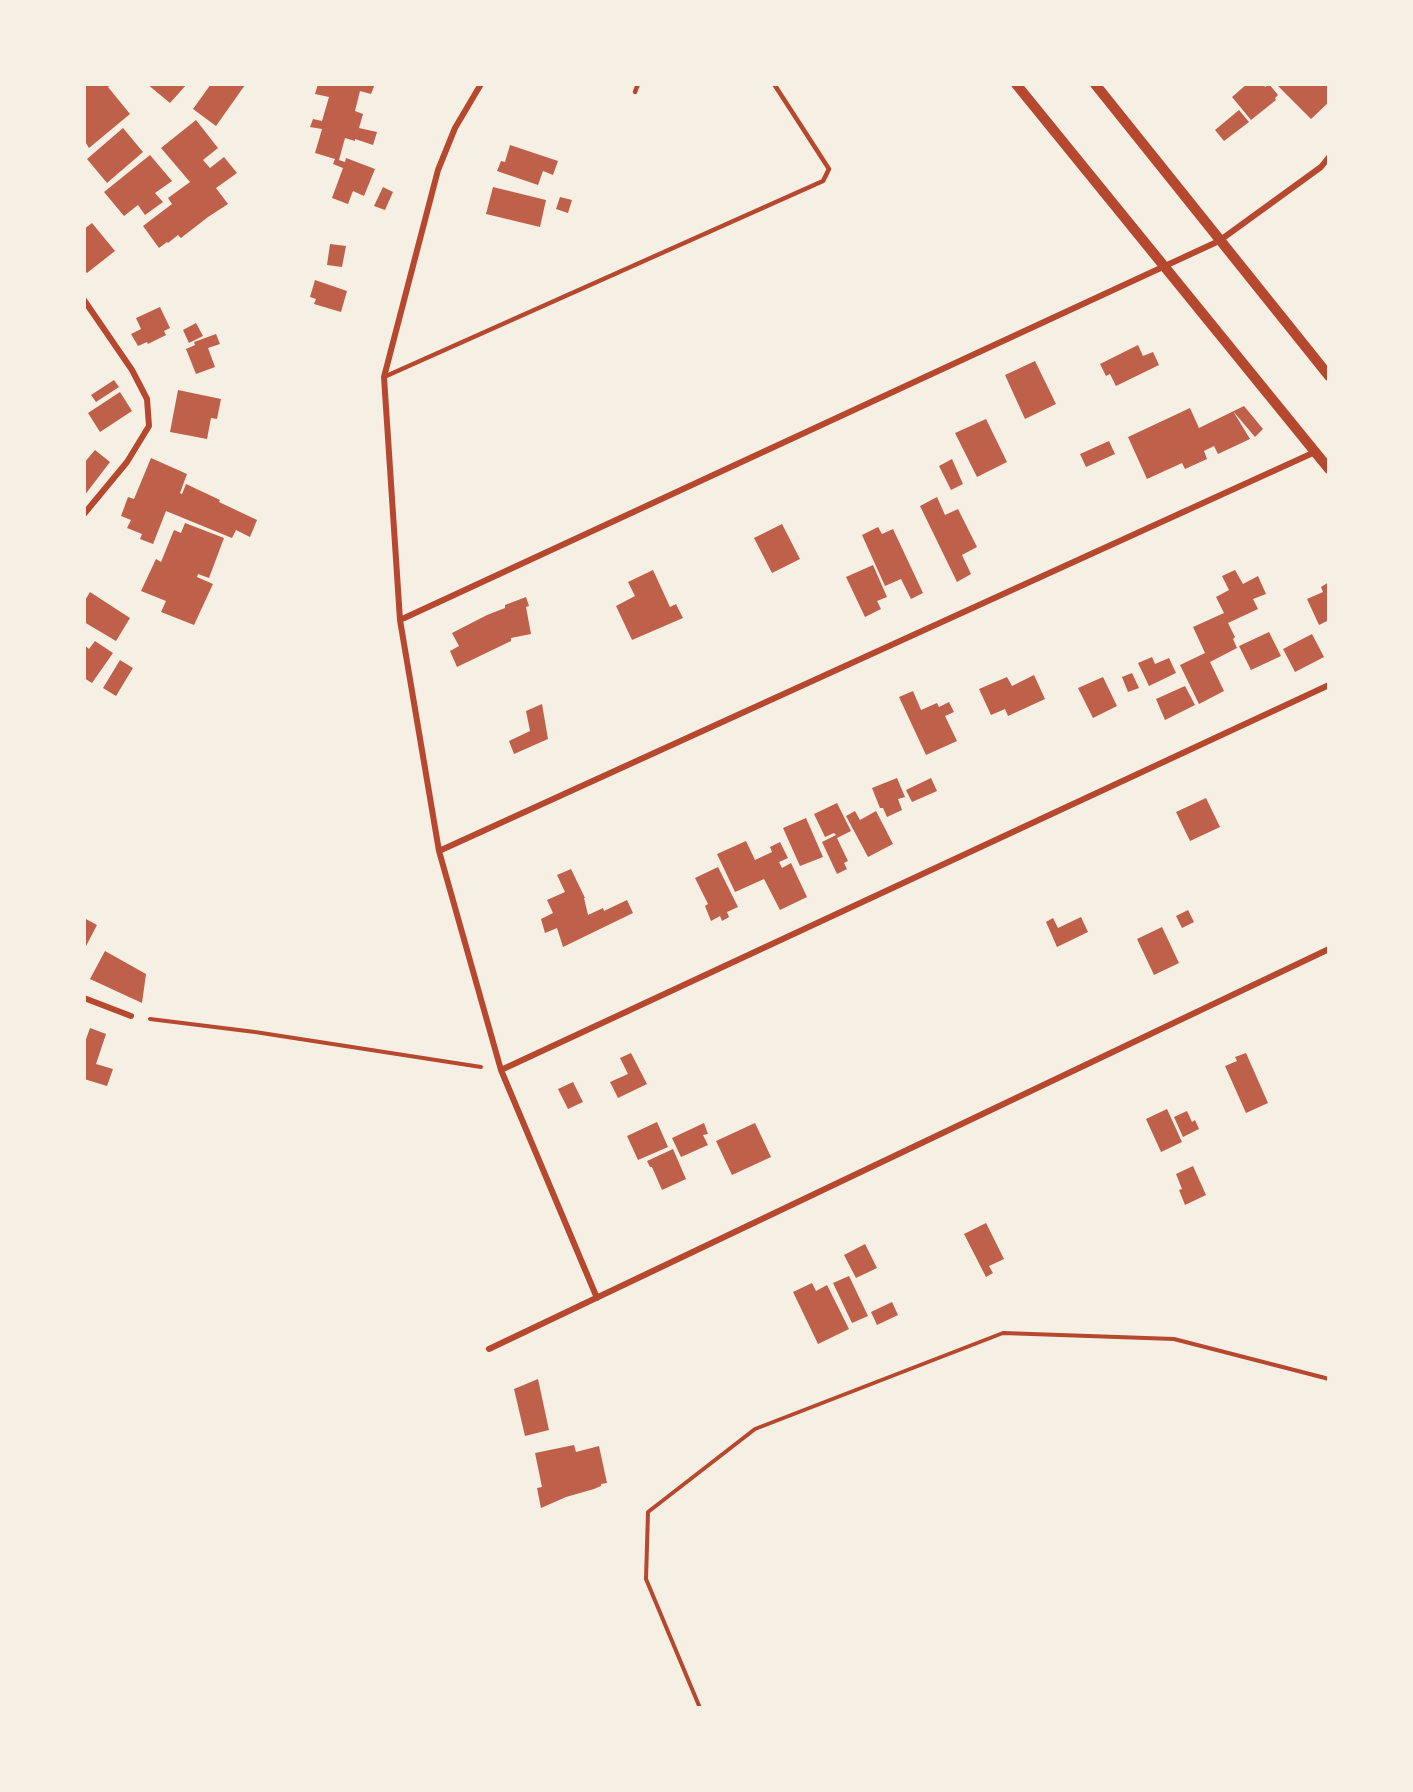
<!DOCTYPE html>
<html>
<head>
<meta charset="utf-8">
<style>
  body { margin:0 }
  #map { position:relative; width:1413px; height:1792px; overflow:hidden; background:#f6efe4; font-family:Karla,sans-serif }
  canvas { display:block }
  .frame { position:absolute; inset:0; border:86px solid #f6efe4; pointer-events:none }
</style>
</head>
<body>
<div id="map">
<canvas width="1413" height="1792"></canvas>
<div class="frame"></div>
</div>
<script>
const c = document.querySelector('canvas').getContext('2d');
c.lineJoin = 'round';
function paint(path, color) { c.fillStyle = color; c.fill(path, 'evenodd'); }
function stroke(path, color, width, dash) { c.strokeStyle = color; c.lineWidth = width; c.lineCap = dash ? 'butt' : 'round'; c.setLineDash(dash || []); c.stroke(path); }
paint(new Path2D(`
  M84,84H112L108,87L130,114L89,148L84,140Z
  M147,84H187L170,103Z
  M211,84L245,85L216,126L193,109Z
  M318,84H375L371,94L360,91L355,111L363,114L359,128L377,132L373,145L355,139V141L345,138L339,160L345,162L346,158L375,169L364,196L353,191L348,204L332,198L343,168L333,164L335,159L315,153L322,129L310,127L313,119L322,121L329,97L315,94Z
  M1247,84H1263L1265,87L1269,84L1278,95L1275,98L1276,100L1251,120L1232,97Z
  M1276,84H1326L1329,87V102L1311,119Z
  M1239,110L1249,122L1224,141L1215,130Z
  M196,120L218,148L203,160L210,168L224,157L237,173L216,188L228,204L208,217L181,238L178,235L168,243L167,242L159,248L143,226L172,204L168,198L190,182L161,148Z
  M123,128L143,152L107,183L87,159Z
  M510,145L558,161L553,175L543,171L538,185L497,171L501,161L505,162Z
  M150,155L172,181L155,193L163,202L145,215L138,205L124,216L104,192Z
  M383,187L393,192L385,210L374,206Z
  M493,187L546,200L540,227L486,214Z
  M560,197L572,200L568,213L556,209Z
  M92,223L115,251L87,273L84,270V229Z
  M330,244L346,246L342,267L327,265Z
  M315,280L347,291L341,312L314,304L316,299L310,297Z
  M160,307L170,328L164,331L166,335L148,344L147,342L138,346L131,334L141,329L136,318Z
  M196,323L203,336L189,343L183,330Z
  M216,334L220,344L208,348L215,367L196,374L186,349L195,345L194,342Z
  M1138,345L1143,356L1153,352L1159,365L1116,386L1110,374L1106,376L1100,364Z
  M1035,361L1056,404L1025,419L1005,375Z
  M114,380L119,387L96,402L91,395Z
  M178,390L221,399L217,419L211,418L207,439L170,432Z
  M120,392L132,411L100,432L88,413Z
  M1244,406L1263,429L1255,437L1233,411L1250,439L1218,454L1214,446L1204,451L1207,459L1185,469L1182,463L1147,479L1128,437L1190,408L1199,428Z
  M986,419L1007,462L977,477L955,433Z
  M1109,441L1115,454L1086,467L1080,454Z
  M95,450L110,462L84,496V463Z
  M151,458L187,474L180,493L182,494L186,484L220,500L219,502L257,520L250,537L236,530L232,538L166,511L153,544L140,539L142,534L127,528L131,520L121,516L128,497L134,499Z
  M952,459L963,484L951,490L939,466Z
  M937,497L945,515L958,509L977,547L962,555L971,574L957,582L920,506Z
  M185,523L224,538L209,578L198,574L197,577L213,584L194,625L161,612L166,601L141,591L156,559L161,562L174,530L181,533Z
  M782,524L800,559L772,573L754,538Z
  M878,527L882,534L893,529L923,593L911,599L901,579L885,586L862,535Z
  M873,565L887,597L877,601L881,609L865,617L846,577Z
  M653,570L670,607L676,604L683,618L632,640L616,606L635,596L628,582Z
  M1235,570L1243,584L1258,576L1266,594L1253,599L1258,609L1228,623L1235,637L1233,639L1237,648L1210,662L1224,691L1199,704L1180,665L1205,653L1193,627L1224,613L1216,597L1229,590L1222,576Z
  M1329,582V620L1319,625L1307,599L1323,592L1321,587Z
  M90,592L130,618L116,641L84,622V602Z
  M526,597L529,606L526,607L531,634L511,638V641L457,667L450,651L459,646L452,633L487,615L505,608V605Z
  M1269,632L1281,656L1251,670L1239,646Z
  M1312,634L1324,657L1295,672L1283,649Z
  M95,641L113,653L92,683L84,678V645L89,649Z
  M1152,657L1155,664L1169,658L1176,673L1149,686L1138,663Z
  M120,660L133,668L116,696L103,688Z
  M1132,673L1139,688L1128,692L1122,677Z
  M1034,675L1045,699L1008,716L1005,709L991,715L979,689L1007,677L1012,686Z
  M1103,677L1117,706L1093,718L1078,688Z
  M1185,686L1195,705L1165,720L1156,699Z
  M913,691L921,710L937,703L939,707L949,702L954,712L945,716L957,741L926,755L899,697Z
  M542,704L548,739L514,754L509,741L530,731L526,711Z
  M897,778L905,797L898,799L902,810L887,817L883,808H880L872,788Z
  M931,778L937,791L912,802L906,790Z
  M1206,798L1220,827L1190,841L1176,812Z
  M837,803L851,831L837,838L848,861L844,863L847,869L837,874L822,842L836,835L834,833L825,837L814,814Z
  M855,811L860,820L876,811L893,844L868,857L846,816Z
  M806,818L823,857L800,866L783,828Z
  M746,841L755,860L772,852L770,847L780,842L788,858L779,862L782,868L791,863L807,897L780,910L764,879L735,892L717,854Z
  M718,867L738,907L727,912L729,917L722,921L720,916L711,921L705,906L708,904L695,878Z
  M571,869L585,898H584L588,915L603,908L604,911L627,900L633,913L563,947L557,928L545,933L541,919L553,913L547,900L565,892L557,875Z
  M1188,910L1194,922L1182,928L1176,916Z
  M1081,917L1088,932L1057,947L1046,922L1053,918L1058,928Z
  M84,918L97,925L84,950Z
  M1162,927L1179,963L1154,975L1137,939Z
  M105,951L146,974L142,1003L90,979Z
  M90,1028L106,1034L96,1064L113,1069L107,1086L84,1079V1045Z
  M631,1053L647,1084L618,1098L610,1082L628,1074L620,1058Z
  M1246,1053L1268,1103L1246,1113L1225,1066L1237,1061L1235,1057Z
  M573,1082L583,1102L568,1109L558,1089Z
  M1167,1109L1182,1142L1161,1152L1146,1119Z
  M1187,1111L1192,1122L1195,1120L1199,1129L1183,1137L1174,1117Z
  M657,1122L668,1147L638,1160L627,1136Z
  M704,1123L708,1134L703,1135L708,1145L681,1157L672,1138Z
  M755,1123L771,1157L732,1175L716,1141Z
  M673,1149L686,1179L662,1190L652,1167H650L647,1161Z
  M1193,1166L1206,1195L1185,1205L1179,1190L1182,1189L1176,1174Z
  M986,1223L1004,1259L989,1266L993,1273L986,1277L964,1234Z
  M865,1244L877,1268L856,1278L844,1255Z
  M849,1276L868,1316L852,1323L833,1283Z
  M812,1283L816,1291L827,1285L849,1329L818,1344L793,1292Z
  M892,1302L898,1315L877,1325L871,1312Z
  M538,1379L549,1430L525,1436L514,1389Z
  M574,1445L576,1452L599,1446L607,1483L601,1484V1486L594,1489L566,1497L541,1508L537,1488L542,1487L535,1453Z`), '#bf614a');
stroke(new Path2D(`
  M150,1019L255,1032L481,1067
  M700,1708L646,1579L648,1512L755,1429L1003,1333L1174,1339L1329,1379`), '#b5482f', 4);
stroke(new Path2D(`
  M635,92L638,84
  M384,377L823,181L829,169L774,84`), '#b5482f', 4.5);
stroke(new Path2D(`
  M481,84L455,128L438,170L384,377L400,620L439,851L501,1070L597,1298
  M84,300L132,370L147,399L149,426L127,462L84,514
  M400,620L1219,241L1321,167L1329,157
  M439,851L1315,452
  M84,998L131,1016
  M501,1070L1329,685
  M489,1349L1329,949`), '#b5482f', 6);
stroke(new Path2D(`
  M1016,84L1329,469
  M1095,84L1329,376`), '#b5482f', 10);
</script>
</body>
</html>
